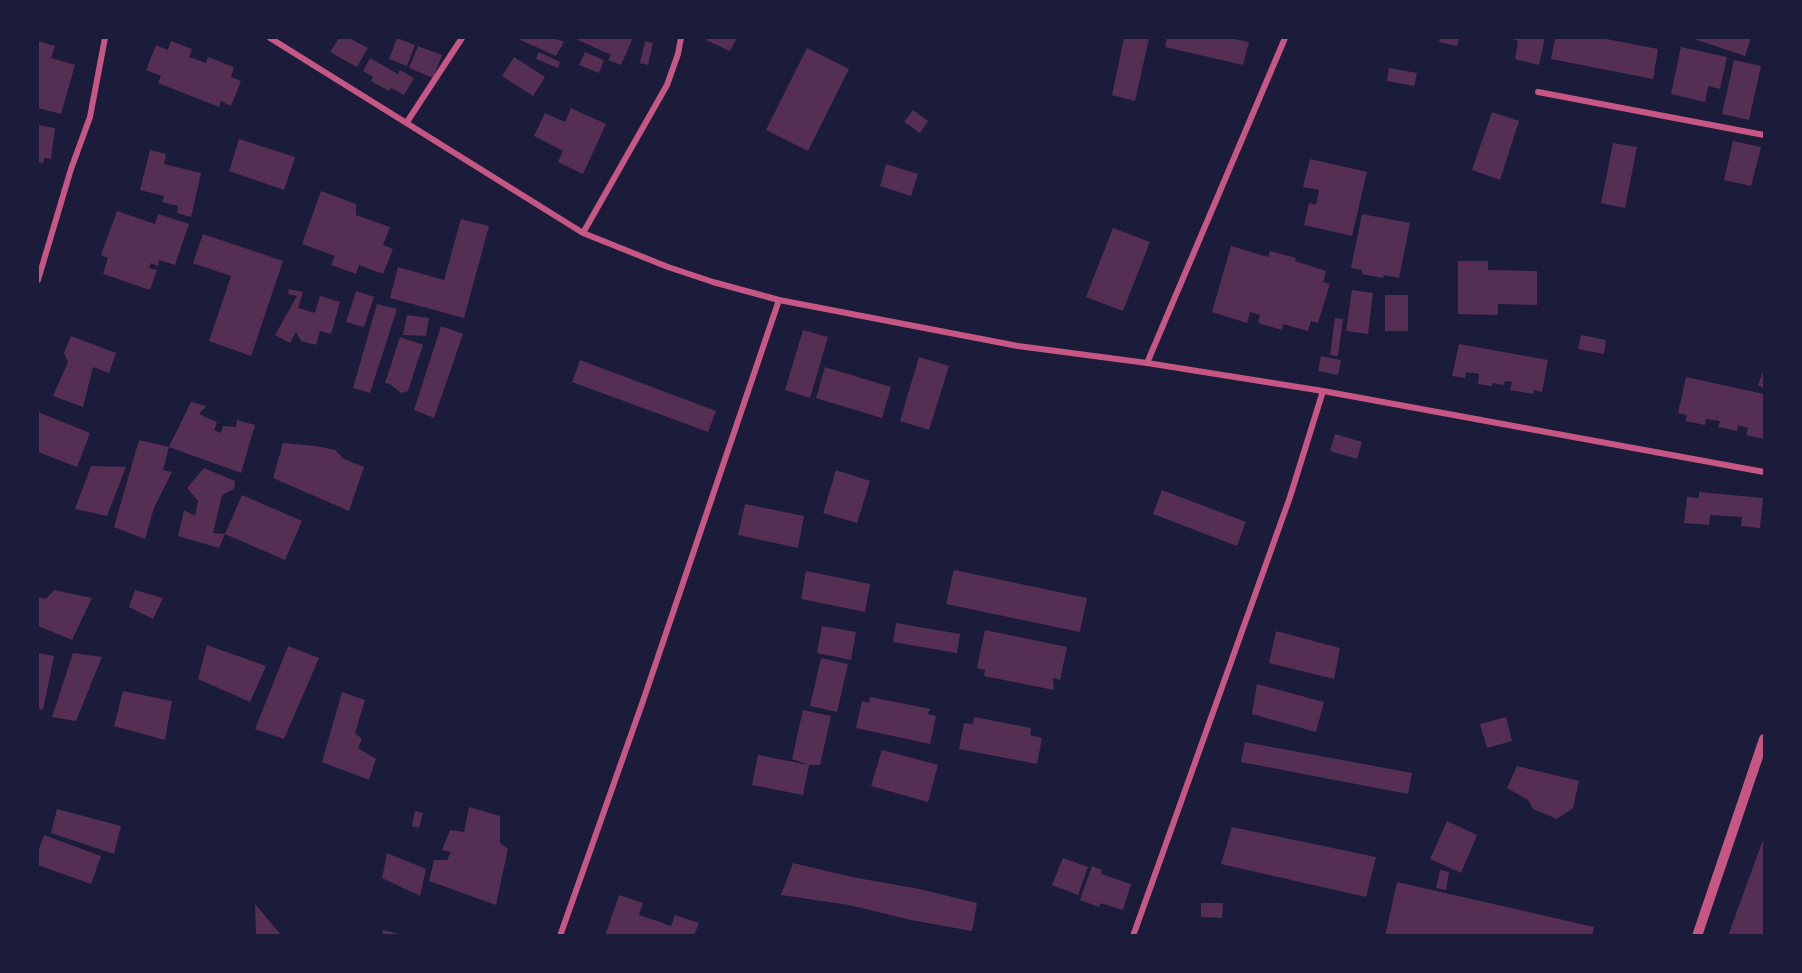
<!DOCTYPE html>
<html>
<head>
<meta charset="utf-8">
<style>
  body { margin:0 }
  #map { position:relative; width:1802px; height:973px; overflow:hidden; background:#1b1b3a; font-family:"Alegreya Sans",sans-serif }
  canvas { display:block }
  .frame { position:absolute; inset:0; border:39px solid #1b1b3a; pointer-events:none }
</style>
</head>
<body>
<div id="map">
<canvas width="1802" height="973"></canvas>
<div class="frame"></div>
</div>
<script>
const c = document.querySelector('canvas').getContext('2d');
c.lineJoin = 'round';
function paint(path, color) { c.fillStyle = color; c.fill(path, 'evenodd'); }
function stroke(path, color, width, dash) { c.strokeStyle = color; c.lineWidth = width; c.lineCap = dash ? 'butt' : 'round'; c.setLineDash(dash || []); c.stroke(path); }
paint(new Path2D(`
  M339,38H349L368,48L357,67L330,52Z
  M397,38L415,45L407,66L389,59Z
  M516,38H554L564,42L556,56Z
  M574,38H633L621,65L608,60L611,55Z
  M707,38H737L730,51L706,40Z
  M1124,38H1149L1135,101L1112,95Z
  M1167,38H1230L1249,42L1243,65L1165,47Z
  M1440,38H1459L1457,46L1439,42Z
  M1509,38H1545L1539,65L1515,59L1518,41Z
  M1555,38H1601L1658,49L1653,79L1551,59Z
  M1691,38H1751L1745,56Z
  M38,41L55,46L51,58L75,65L61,114L38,108Z
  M171,41L192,49L189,57L206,63L208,57L234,67L231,77L241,81L231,106L221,101L219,107L158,83L161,76L146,70L156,45L168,50Z
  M645,41L653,43L648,65L640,63Z
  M418,46L442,55L433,78L409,68Z
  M1681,47L1727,57L1720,89L1708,86L1705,102L1671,94Z
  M807,48L849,69L808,151L766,130Z
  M539,52L560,62L558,68L536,59Z
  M585,52L604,60L599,73L579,65Z
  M514,57L545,77L533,96L502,76Z
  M370,58L398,74L400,70L414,78L404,95L391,88L389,91L371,81L373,77L363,71Z
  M1734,60L1761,66L1749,120L1722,114Z
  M1389,68L1417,73L1414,86L1387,81Z
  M571,108L606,124L583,174L558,162L563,151L534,136L545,113L565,122Z
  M913,110L928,121L920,133L904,122Z
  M1492,112L1519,121L1500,180L1472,170Z
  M38,125L55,128L51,159L44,158L43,163L38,162Z
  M239,139L295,157L284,190L229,171Z
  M1733,141L1761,147L1751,186L1724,180Z
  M1613,143L1637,147L1625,208L1601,203Z
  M150,150L166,154L164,164L201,173L191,217L177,213L178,206L162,202L164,196L140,190Z
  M1310,159L1367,172L1352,236L1304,225L1309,203L1316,205L1319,190L1303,187Z
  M886,164L918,174L911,196L880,186Z
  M321,191L356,204V215L390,227L383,245L393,249L383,274L359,265L356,274L331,265L335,256L302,244Z
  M117,211L155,224L158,214L189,224L175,265L159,260L158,266L151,263L149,268L157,270L150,290L103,274L108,258L101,255Z
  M1362,214L1410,223L1399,278L1384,275L1383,278L1362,274V270L1351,268Z
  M461,219L489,226L464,318L390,298L398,267L444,280Z
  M1113,228L1150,242L1123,311L1086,297Z
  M203,234L283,261L251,356L209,341L231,276L193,263Z
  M1231,246L1268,257L1270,251L1296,258L1295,261L1326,271L1323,282L1330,284L1318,323L1311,321L1308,331L1283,324L1282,330L1258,323L1260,315L1250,312L1247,323L1212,312Z
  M1458,261H1488V270L1537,271V305L1498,304V315L1458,314Z
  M289,289L303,292L298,308L315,313L320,296L340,302L331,334L320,331L316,345L301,341L296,332L290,343L275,335L297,296L288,294Z
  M1352,290L1373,293L1368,334L1346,331Z
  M356,291L374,297L364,327L346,322Z
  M1385,295H1408V331H1385Z
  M377,304L397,309L370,393L353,388Z
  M407,315L429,318L426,336L403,335Z
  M1335,318L1343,319L1338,356L1330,355Z
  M441,326L463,334L434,418L414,410Z
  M803,330L828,337L810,398L785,390Z
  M1581,335L1606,340L1604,354L1578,349Z
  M71,336L116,353L109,373L93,367L83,407L53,396L68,362L64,353Z
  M400,337L423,345L408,391L401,393L390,384L385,383Z
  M1459,344L1548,360L1542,392L1534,390L1533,394L1510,390L1512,382L1505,381L1504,385L1493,383L1492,386L1478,384L1479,374L1466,372L1465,378L1452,376Z
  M1321,356L1341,360L1338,375L1318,371Z
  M919,357L949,366L929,430L900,421Z
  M580,360L716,411L708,432L572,382Z
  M825,367L891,387L882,418L816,398Z
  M1764,369V388L1758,385Z
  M1686,377L1764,394V439L1746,435L1748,428L1738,425L1737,431L1718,427L1720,421L1706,419L1705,425L1685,421L1687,415L1678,413Z
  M191,402L206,406L199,414L217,422L214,430L221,433L223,426L236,427L237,420L255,425L241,473L169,447L163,470L172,472L154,508L145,539L114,527L139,440L169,447Z
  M38,412L90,433L77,467L38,452Z
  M1335,434L1362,442L1357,459L1330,451Z
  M283,443L316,446L335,450L344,459L364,467L349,511L273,478Z
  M91,466L126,467L107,516L75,509Z
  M204,468L235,481L234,489L222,495L213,533L225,534L242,495L302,521L285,560L225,534L219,548L178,536L184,510L195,516L198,501L187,488Z
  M836,470L870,481L857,523L823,513Z
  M1162,490L1246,522L1237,546L1153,514Z
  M1699,492L1763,498L1760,528L1741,526L1742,517L1710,515L1709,525L1684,523L1687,497L1699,498Z
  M745,504L804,516L798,548L738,535Z
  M954,570L1087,598L1080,632L946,604Z
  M806,571L870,584L865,612L801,599Z
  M54,590L92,598L72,640L38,626V597L46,599Z
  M135,590L163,598L153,619L129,607Z
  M896,623L960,634L957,653L893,642Z
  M822,626L856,632L851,660L817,653Z
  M985,630L1067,647L1060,680L1053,678L1054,690L984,676L985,670L977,668Z
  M1276,631L1340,648L1334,679L1269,663Z
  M207,645L266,666L250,702L198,679Z
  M288,646L319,658L284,739L255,729Z
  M38,653L54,656L43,710L38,708Z
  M73,653L102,657L76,721L52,717Z
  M821,658L848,664L837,712L810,706Z
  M1257,684L1324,702L1316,732L1252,714Z
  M123,691L172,701L165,740L114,726Z
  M342,692L365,700L355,733L362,739L358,748L376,759L369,780L322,762Z
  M870,697L931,709L927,714L936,716L930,744L856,728L862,701L869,703Z
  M803,710L831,716L820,765H809L792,759Z
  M974,717L1031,728L1030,735L1042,738L1037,764L959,749L964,723L973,724Z
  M1506,717L1512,741L1487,748L1480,724Z
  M1245,742L1412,773L1408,794L1241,762Z
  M882,750L938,765L928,802L871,786Z
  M758,755L809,765L803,795L752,785Z
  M1517,766L1579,781L1573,808L1557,819L1533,809L1528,800L1507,788Z
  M469,807L500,816V843L508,849L496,905L429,881L434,860H447L451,852L442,850L450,830L464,832Z
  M57,809L121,826L114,854L51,833Z
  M415,811L423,813L419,828L412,826Z
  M1447,821L1477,835L1461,873L1430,859Z
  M1232,827L1376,857L1366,897L1221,864Z
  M44,835L101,856L91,884L38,865V852Z
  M1764,837V936H1728Z
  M387,853L426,869L420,896L382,878Z
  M1063,858L1088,867L1078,895L1052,885Z
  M793,863L852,877L919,889L977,903L972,931L911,920L849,905L781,895Z
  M1092,866L1102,870L1101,874L1131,884L1123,910L1100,903L1099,907L1080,900Z
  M1440,870L1449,872L1446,890L1436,888Z
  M1397,882L1594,927L1592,936H1385Z
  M619,895L643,903L639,915L660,922L671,926L675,915L699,923L694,936H605Z
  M1201,903H1223L1222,918L1201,917Z
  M255,904L282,936H256Z
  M383,930L403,935V936H382Z`), '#542f53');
stroke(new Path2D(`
  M270,38L583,233L668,267L713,282L779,300L1018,346L1147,363L1323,391L1764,472
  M1538,92L1764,135
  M407,122L462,38
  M583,233L667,85L678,54L681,38
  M38,280L71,169L90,117L105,38
  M1147,363L1285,38
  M560,936L643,701L779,300
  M1133,936L1290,497L1323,391`), '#c65784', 6);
stroke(new Path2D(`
  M1697,936L1764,739`), '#c65784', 10);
</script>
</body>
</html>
